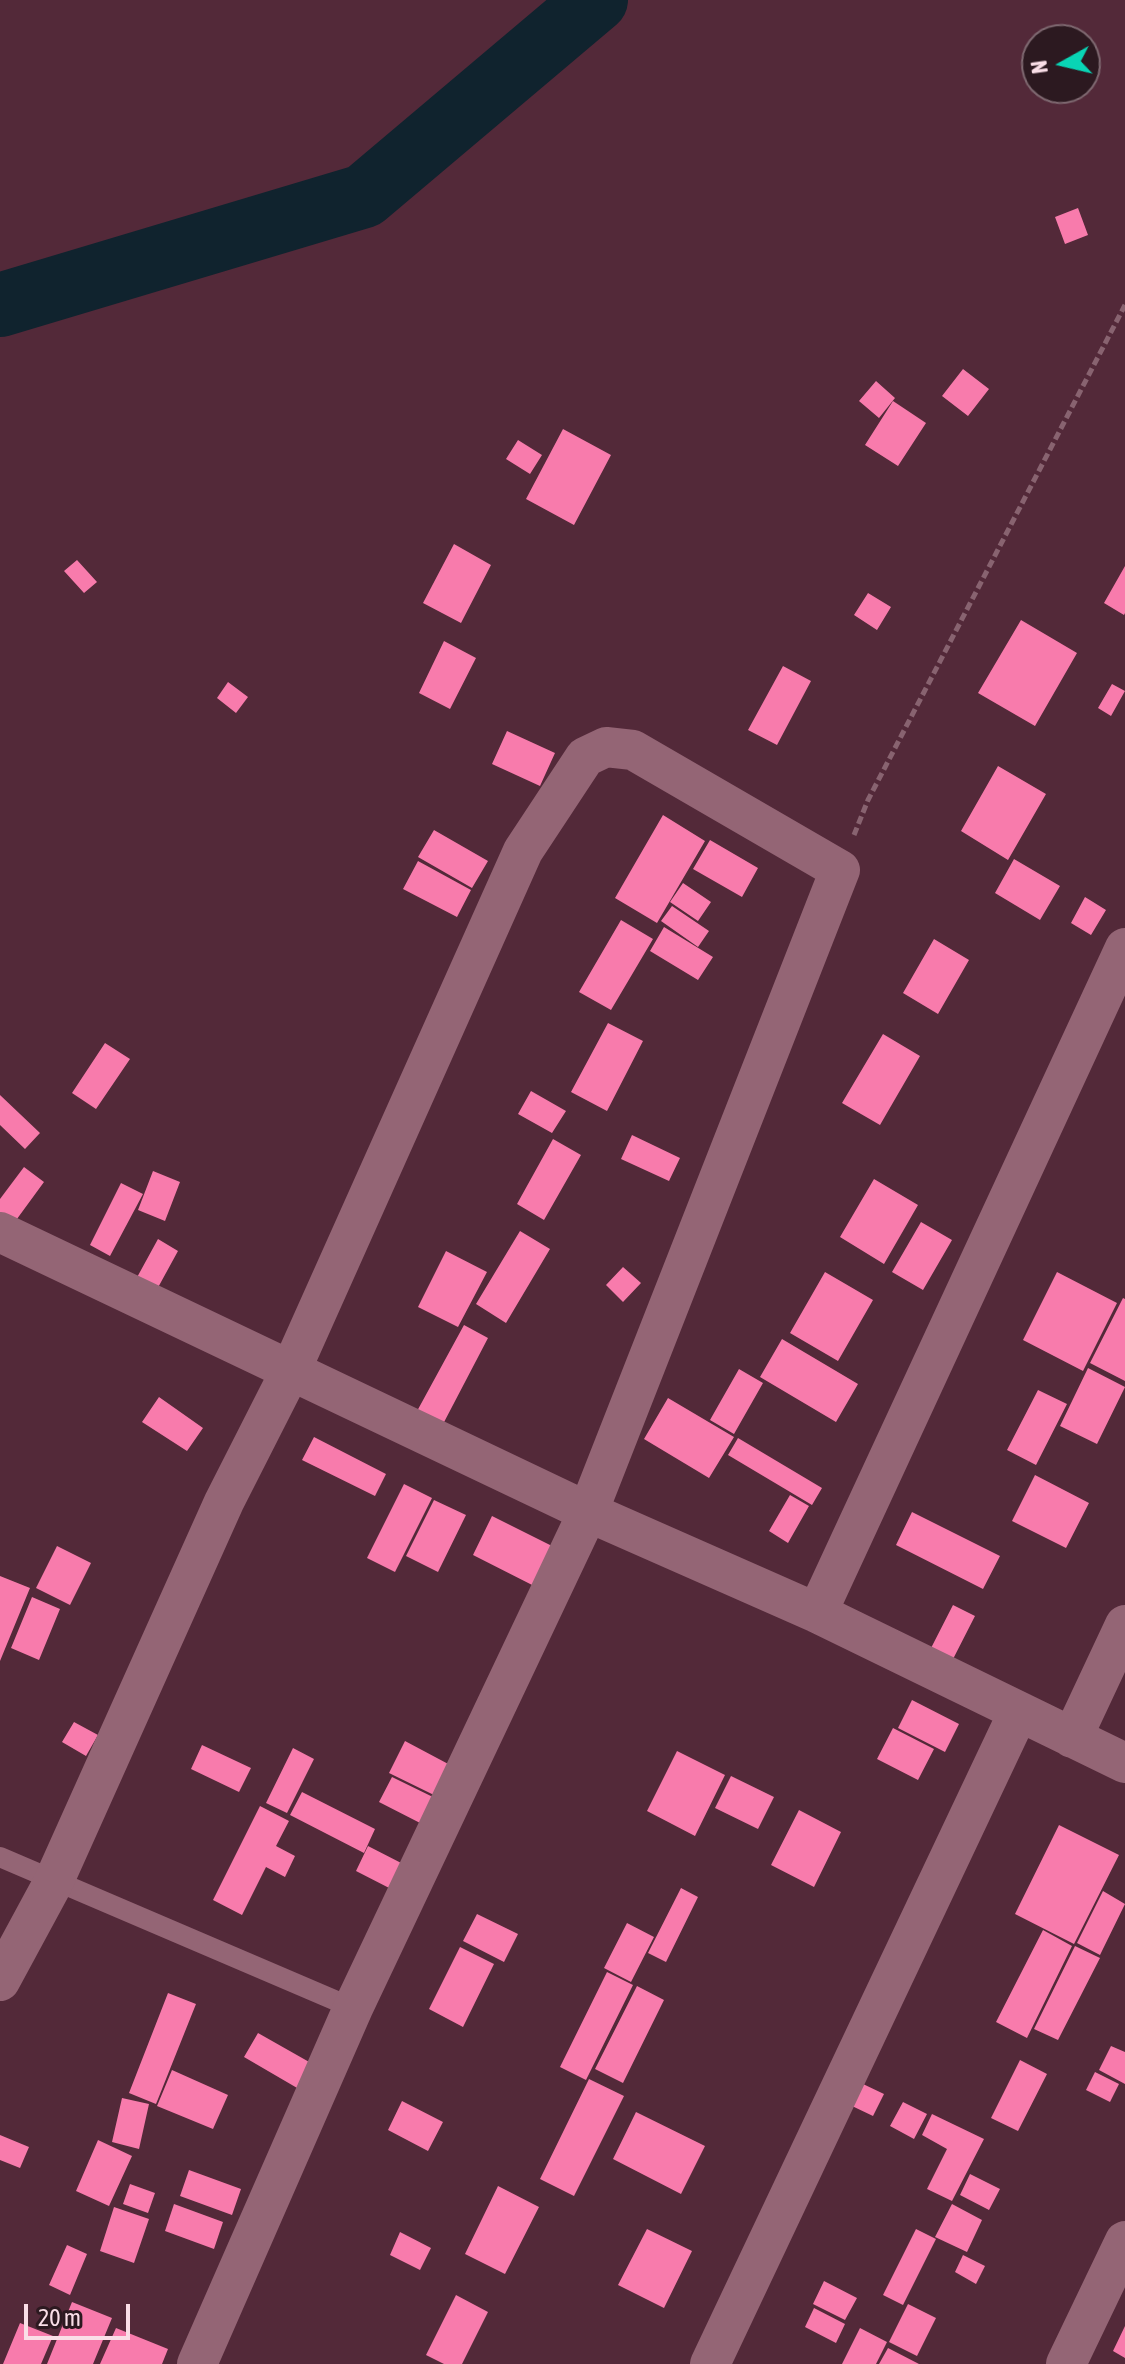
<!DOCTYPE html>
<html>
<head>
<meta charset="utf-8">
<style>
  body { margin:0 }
  #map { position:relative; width:1125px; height:2364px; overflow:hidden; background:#532939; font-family:"Asap Condensed",sans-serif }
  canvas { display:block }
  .north { position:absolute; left:1021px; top:24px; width:80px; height:80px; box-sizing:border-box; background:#2c1920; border:2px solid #7e6870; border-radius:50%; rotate:262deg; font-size:22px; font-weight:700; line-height:32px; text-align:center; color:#fadee7 }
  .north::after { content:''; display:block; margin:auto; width:28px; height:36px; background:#09d5b5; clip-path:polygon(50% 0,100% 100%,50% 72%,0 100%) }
  .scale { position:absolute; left:24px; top:2304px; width:106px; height:36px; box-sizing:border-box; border:4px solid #fadee7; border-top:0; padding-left:10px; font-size:24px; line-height:28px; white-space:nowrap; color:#fadee7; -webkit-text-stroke:6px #2c1920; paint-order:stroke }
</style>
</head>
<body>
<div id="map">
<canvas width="1125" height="2364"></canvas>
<div class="north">N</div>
<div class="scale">20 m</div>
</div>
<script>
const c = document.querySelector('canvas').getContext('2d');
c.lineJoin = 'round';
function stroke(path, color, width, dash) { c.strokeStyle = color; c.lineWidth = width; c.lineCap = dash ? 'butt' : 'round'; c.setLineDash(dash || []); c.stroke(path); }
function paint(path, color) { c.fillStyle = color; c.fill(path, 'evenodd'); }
stroke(new Path2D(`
  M0,305L364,196L596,0`), '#10232e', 64);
paint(new Path2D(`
  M1078,208L1088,235L1065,244L1055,217Z
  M963,369L989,389L968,416L942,396Z
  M876,381L895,398L879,418L859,401Z
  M893,401L926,423L898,466L865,445Z
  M563,429L611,455L574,525L526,499Z
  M518,440L542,455L530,474L506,459Z
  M454,544L491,565L461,623L423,603Z
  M77,560L97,582L84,593L64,571Z
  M1125,566V613L1124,615L1104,603Z
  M868,593L891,607L877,630L854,615Z
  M1021,620L1077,653L1035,726L978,693Z
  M444,641L476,658L450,709L419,693Z
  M783,666L811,681L777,745L748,730Z
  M228,682L248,697L236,713L217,698Z
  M1112,684L1125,691L1111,716L1098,708Z
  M507,731L555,753L540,786L492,764Z
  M998,766L1046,794L1008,860L961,831Z
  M663,815L705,841L657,923L615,898Z
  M434,830L488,861L472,888L418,857Z
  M710,840L758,868L742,897L693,869Z
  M1014,859L1060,886L1040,920L995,893Z
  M418,861L471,890L457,917L403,889Z
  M683,883L711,902L698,921L670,902Z
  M1085,897L1106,910L1091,935L1071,923Z
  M672,906L709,931L698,947L661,921Z
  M621,920L653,939L611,1010L579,992Z
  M664,927L713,957L698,980L650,951Z
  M934,939L969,960L938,1014L903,993Z
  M608,1023L643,1041L607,1111L571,1092Z
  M883,1034L920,1056L880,1125L842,1103Z
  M105,1043L130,1059L96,1109L72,1093Z
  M531,1091L566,1111L552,1133L518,1114Z
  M0,1095L40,1133L25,1149L0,1125Z
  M632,1135L680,1158L669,1181L621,1159Z
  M553,1139L581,1155L544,1220L517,1204Z
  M24,1167L44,1182L14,1223L0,1212V1199Z
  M153,1171L180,1182L165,1221L138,1210Z
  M874,1179L918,1205L884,1264L840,1237Z
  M121,1183L143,1194L110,1256L90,1245Z
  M921,1222L952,1240L923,1290L892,1272Z
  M520,1231L550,1249L506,1323L476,1304Z
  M158,1239L178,1251L155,1293L135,1281Z
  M446,1251L487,1272L458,1327L418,1307Z
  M623,1267L641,1283L623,1302L606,1285Z
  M825,1272L873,1300L838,1361L790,1333Z
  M1057,1272L1117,1303L1083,1371L1023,1340Z
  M1123,1298L1125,1299V1381L1090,1363Z
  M464,1325L488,1338L442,1426L416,1413Z
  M782,1339L858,1384L836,1422L760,1377Z
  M1088,1368L1125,1387L1097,1444L1060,1426Z
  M739,1369L763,1383L734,1434L710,1420Z
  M1038,1390L1067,1404L1036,1465L1007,1450Z
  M159,1397L203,1428L187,1451L142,1422Z
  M668,1398L734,1437L709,1478L644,1439Z
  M314,1437L386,1474L375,1496L302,1460Z
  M738,1438L822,1488L812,1505L728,1455Z
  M1035,1475L1089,1503L1066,1548L1012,1521Z
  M404,1484L432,1498L395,1572L367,1558Z
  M790,1495L809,1506L788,1543L769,1531Z
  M434,1500L466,1515L438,1572L406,1556Z
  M912,1512L1000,1556L983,1589L896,1545Z
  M492,1516L562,1551L542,1590L473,1555Z
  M57,1546L91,1563L70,1605L36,1588Z
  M0,1576L30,1588L0,1661Z
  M32,1597L60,1609L39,1660L11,1648Z
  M953,1605L975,1616L951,1663L929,1652Z
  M912,1700L959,1724L945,1752L898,1728Z
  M74,1722L98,1735L86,1756L62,1742Z
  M893,1728L934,1749L918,1780L877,1759Z
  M405,1741L452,1766L436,1796L389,1773Z
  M202,1745L251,1768L239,1792L191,1769Z
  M293,1748L314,1759L287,1813L266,1803Z
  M677,1751L725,1775L695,1836L647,1811Z
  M731,1776L774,1797L758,1829L715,1808Z
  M392,1777L437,1799L424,1825L379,1802Z
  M302,1792L375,1829L364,1853L290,1815Z
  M260,1806L289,1821L276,1846L295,1856L285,1877L266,1867L242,1915L213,1900Z
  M799,1810L841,1832L814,1887L771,1865Z
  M1059,1825L1119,1855L1074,1944L1015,1914Z
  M368,1846L407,1866L395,1891L356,1871Z
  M681,1888L698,1897L666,1962L648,1953Z
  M1103,1891L1125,1904L1100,1955L1077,1943Z
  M477,1914L518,1934L504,1962L463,1941Z
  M627,1923L654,1937L631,1982L604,1968Z
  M1043,1930L1072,1946L1027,2038L996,2022Z
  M1075,1946L1100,1958L1058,2040L1034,2029Z
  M460,1947L494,1964L463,2027L429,2009Z
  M607,1972L633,1985L586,2080L560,2067Z
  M637,1986L664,2000L623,2083L595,2069Z
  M168,1993L196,2004L156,2104L129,2093Z
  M258,2033L318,2067L304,2092L244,2057Z
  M1111,2046L1125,2052V2084L1099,2070Z
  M1020,2060L1047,2074L1018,2131L991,2118Z
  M172,2070L228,2095L213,2129L157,2106Z
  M1095,2072L1119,2084L1110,2102L1086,2090Z
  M589,2079L624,2096L574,2196L540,2179Z
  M863,2084L884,2094L873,2116L852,2106Z
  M122,2098L149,2104L139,2149L112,2142Z
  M402,2101L443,2122L428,2151L388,2130Z
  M903,2102L927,2114L914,2139L890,2126Z
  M636,2112L705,2146L681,2194L613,2159Z
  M932,2114L984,2139L952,2201L927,2189L947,2149L922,2135Z
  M0,2135L29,2147L20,2168L0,2160Z
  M98,2140L132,2156L109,2206L76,2191Z
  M189,2170L241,2189L232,2215L180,2196Z
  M970,2174L1000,2189L989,2210L960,2195Z
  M130,2184L155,2193L148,2213L123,2204Z
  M498,2186L539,2207L505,2274L465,2254Z
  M174,2204L223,2222L214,2249L165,2231Z
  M952,2204L982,2220L967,2252L935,2237Z
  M114,2207L149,2219L134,2263L100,2251Z
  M647,2229L692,2251L664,2308L618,2285Z
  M916,2229L936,2239L903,2305L883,2295Z
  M400,2232L431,2248L420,2270L390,2255Z
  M67,2245L87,2254L70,2295L49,2285Z
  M963,2255L985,2266L976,2284L955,2272Z
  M824,2281L857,2298L845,2320L813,2304Z
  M456,2295L488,2312L462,2364H444L426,2355Z
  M72,2302L112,2318L93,2364H47Z
  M908,2304L936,2318L917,2356L889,2342Z
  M814,2308L845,2324L836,2343L805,2327Z
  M20,2323L53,2336L41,2364H3Z
  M1125,2326V2358L1113,2351Z
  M116,2328L168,2349L162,2364H100Z
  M860,2328L887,2342L876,2364H842Z
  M888,2348L919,2364H879Z`), '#f87bac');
stroke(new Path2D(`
  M854,835L868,800L1125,305`), '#886370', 5, [8, 4]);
stroke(new Path2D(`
  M0,1857L353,2008`), '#946575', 20);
stroke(new Path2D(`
  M0,1232L588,1512L817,1613L1125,1763
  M817,1613L1125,948
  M1072,1738L1125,1625
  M0,1981L53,1883L224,1502L290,1372L523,851L585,757L606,747L633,750L840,870L588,1512L353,2008L197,2364
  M710,2364L1018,1713
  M1066,2364L1125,2241`), '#946575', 40);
</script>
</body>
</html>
